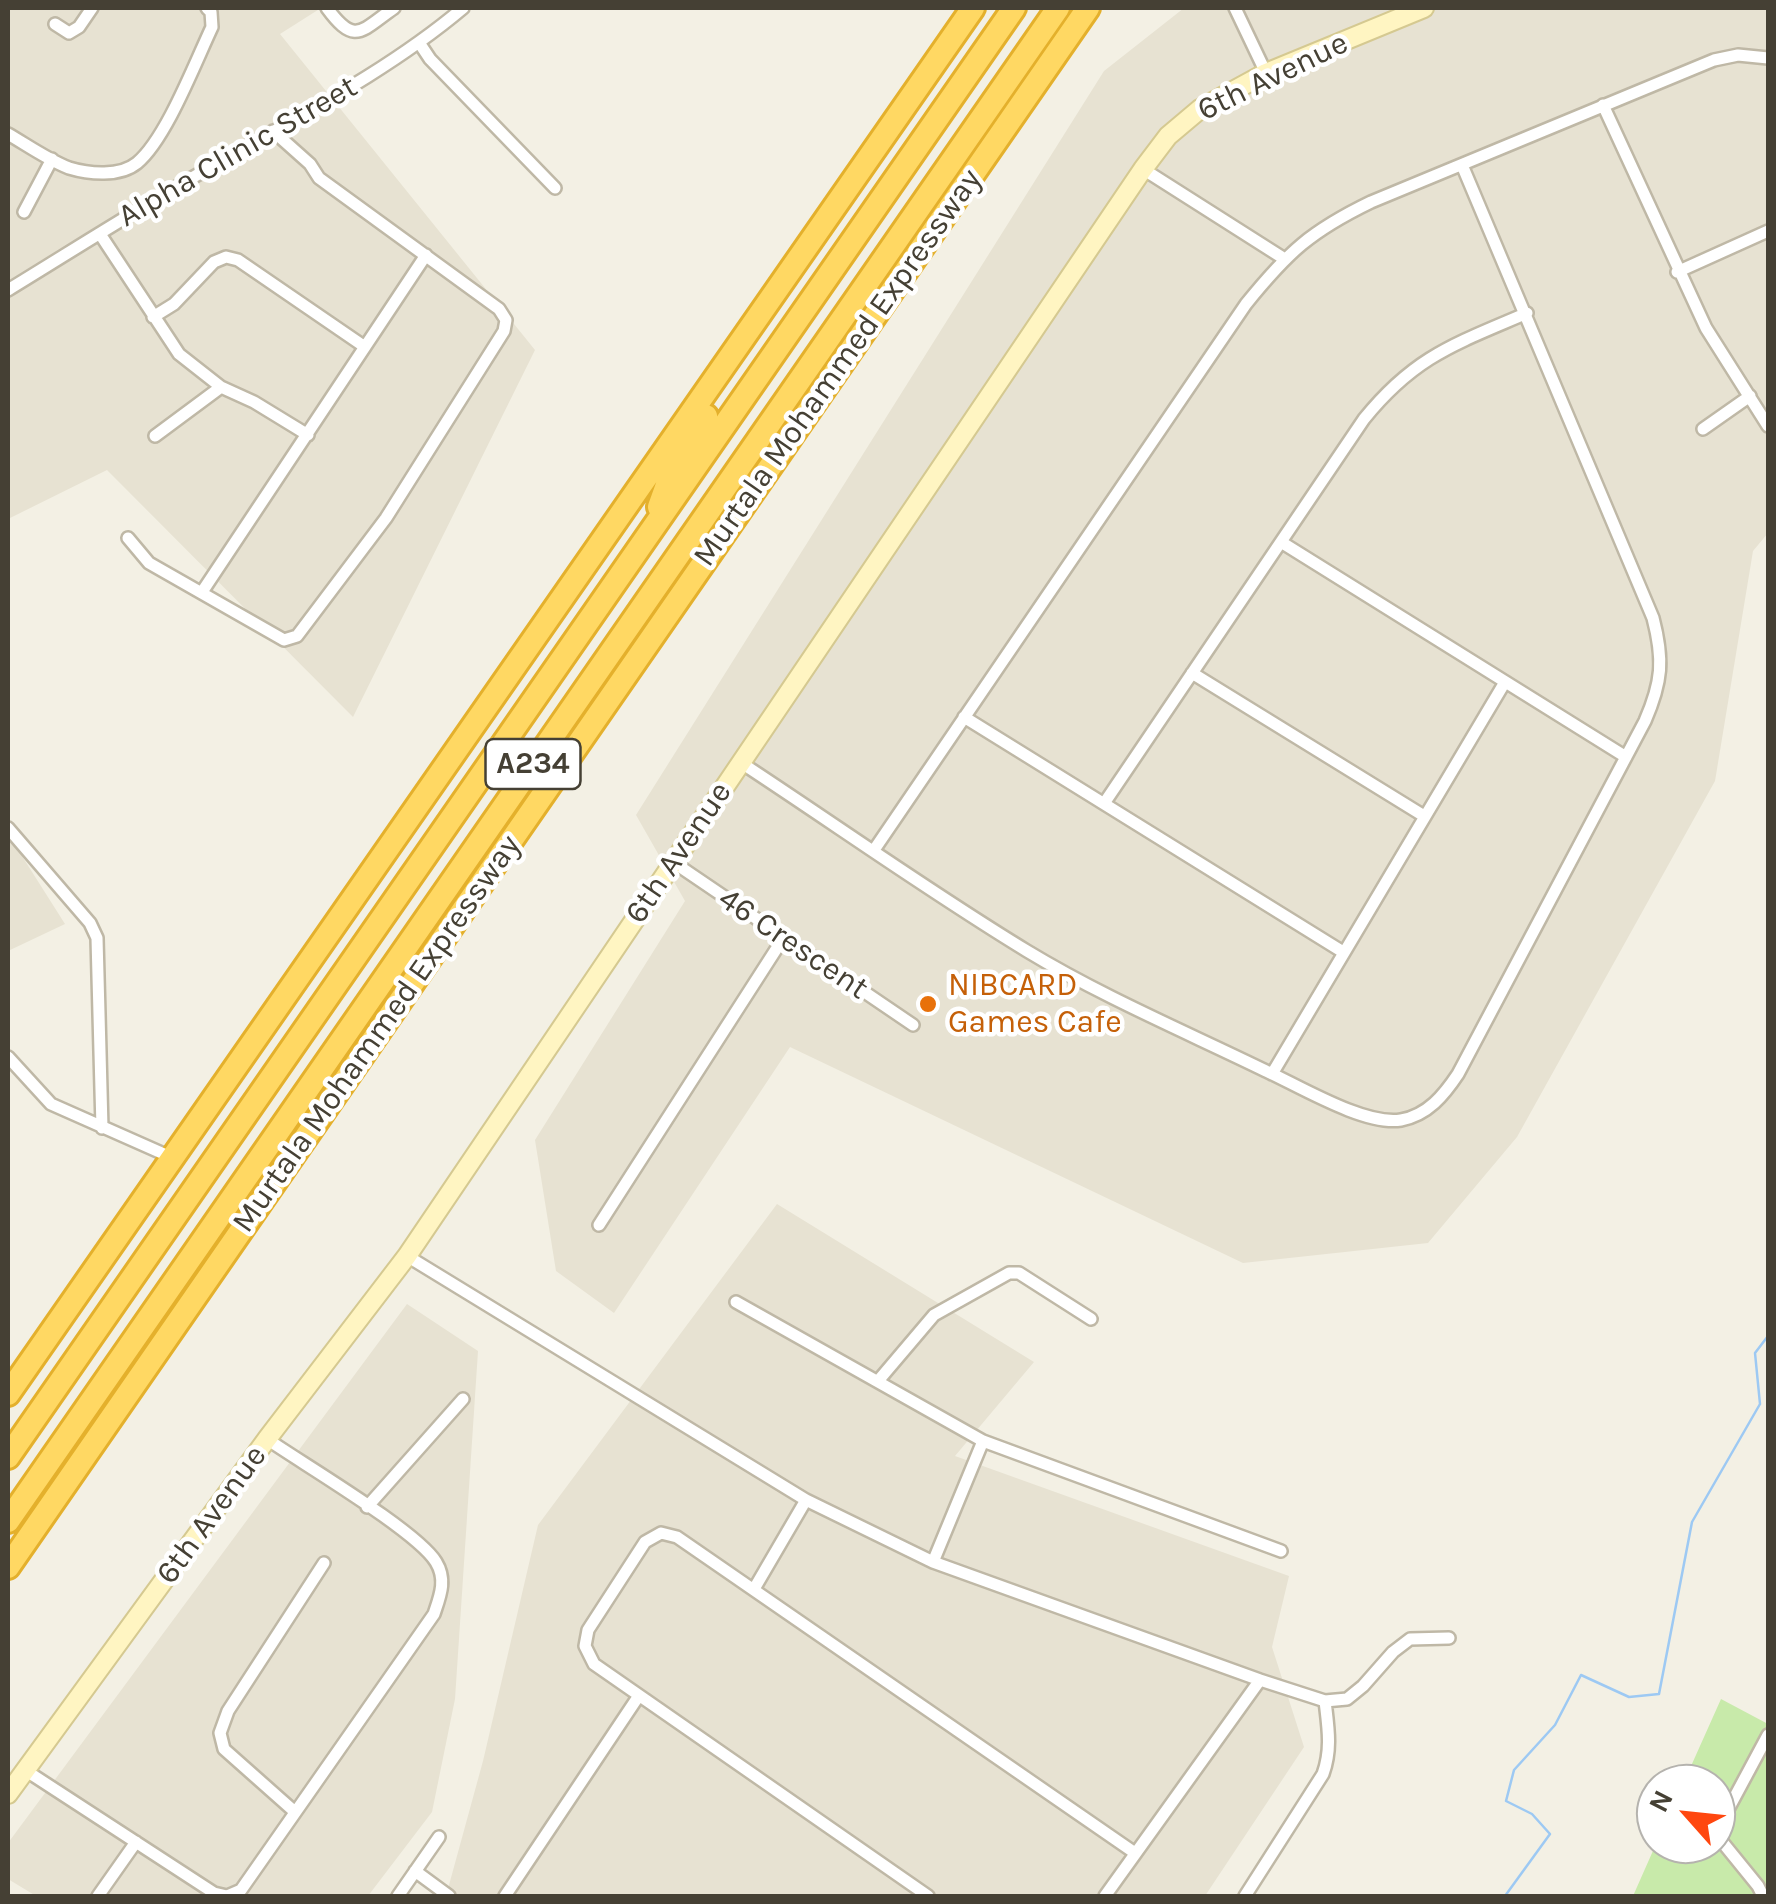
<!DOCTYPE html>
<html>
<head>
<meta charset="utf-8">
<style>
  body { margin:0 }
  #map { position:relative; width:1776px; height:1904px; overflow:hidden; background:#f3f0e4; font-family:Karla,sans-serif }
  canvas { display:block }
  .frame { position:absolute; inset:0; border:10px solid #454034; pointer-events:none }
  .north { position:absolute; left:1636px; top:1764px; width:100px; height:100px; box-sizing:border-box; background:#fff; border:2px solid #b5b3ae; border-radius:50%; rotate:297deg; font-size:28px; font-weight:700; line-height:40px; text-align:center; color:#454034 }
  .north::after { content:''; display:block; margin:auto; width:35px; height:45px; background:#ff470f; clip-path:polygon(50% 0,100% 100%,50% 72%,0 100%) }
</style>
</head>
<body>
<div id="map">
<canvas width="1776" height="1904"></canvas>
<div class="frame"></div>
<div class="north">N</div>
</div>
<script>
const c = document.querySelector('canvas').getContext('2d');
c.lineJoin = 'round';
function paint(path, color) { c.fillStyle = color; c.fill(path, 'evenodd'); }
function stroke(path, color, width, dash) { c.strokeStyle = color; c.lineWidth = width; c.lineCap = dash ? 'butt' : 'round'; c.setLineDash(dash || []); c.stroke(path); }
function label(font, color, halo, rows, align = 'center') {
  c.font = font + ' Karla,sans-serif'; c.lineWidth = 9; c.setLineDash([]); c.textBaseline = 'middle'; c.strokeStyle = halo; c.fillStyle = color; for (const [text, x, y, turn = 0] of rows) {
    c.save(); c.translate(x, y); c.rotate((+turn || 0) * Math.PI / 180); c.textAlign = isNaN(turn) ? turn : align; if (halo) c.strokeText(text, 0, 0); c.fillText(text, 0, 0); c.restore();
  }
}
paint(new Path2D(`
  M8,8H321L280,34L535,350L353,717L107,470L8,519Z
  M1184,8H1768V533L1753,551L1715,781L1517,1137L1428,1243L1243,1263L790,1047L614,1313L556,1271L535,1140L685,901L636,815L1104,71Z
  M8,834L65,924L8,951Z
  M777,1204L1034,1362L955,1456L1289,1576L1272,1647L1304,1747L1205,1896H446L483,1761L538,1525Z
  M407,1304L478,1351L455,1699L432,1812L368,1896H36L8,1879V1843Z`), '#e7e2d2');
paint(new Path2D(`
  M1721,1699L1768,1724V1896H1633L1656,1844H1716V1784H1683Z`), '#c8eaaa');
stroke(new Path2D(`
  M1505,1896L1550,1834L1532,1814L1506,1801L1514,1770L1555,1725L1581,1675L1629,1697L1659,1694L1692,1522L1760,1404L1755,1353L1768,1336`), '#9dc9f3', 2.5);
const street = new Path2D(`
  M327,8C355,46 361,31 394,8
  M1235,8L1266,73
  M55,24L69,33L79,27L92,8
  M420,44L430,59L555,188
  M1603,105L1706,328L1768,426
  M8,134C27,145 48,160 69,168C89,174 120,177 137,163C166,139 195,63 212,27L211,12L207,8
  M1143,169L1283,258
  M24,212L52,159
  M100,234L179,354L221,387L254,402L308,435
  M1677,272L1768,231
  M8,290C75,249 142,206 211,167C297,117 387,72 463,8
  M153,317L174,304L214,262L226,257L238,260L365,347
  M1703,429L1750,396
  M155,436L221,387
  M128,538L149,563L284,640L297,636L386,518L504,331L506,320L499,309L319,178L310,164L273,131
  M1281,542L1626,757
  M202,592L426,255
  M1192,673L1424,816
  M964,717L1343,952
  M740,762C836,825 930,892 1027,951C1103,997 1186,1032 1266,1071C1299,1086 1365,1126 1401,1120C1428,1115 1444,1095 1458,1074L1645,721C1662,682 1664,660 1653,618L1462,165
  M1105,802L1364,419C1415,356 1455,344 1527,313
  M8,828L90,923L97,938L102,1128
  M874,850L1246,304C1288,252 1311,231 1371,202L1714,60L1738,55L1768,58
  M673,862L913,1025
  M8,1057L51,1104L173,1158
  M1272,1074L1505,682
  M599,1225L784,937
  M407,1256L806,1500L933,1562L1260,1680L1325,1701L1347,1699L1363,1686L1393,1652L1410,1639L1449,1638
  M736,1302L983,1441L1281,1551
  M878,1381L934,1315L1009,1273H1019L1091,1319
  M367,1507L463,1399
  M933,1562L983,1441
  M754,1589L806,1500
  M25,1770L214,1893L227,1896L241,1890L434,1614C440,1596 447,1580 436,1562C417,1531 303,1464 267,1439
  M295,1812L224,1749L220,1733L228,1711L324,1563
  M415,1871L449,1896
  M98,1896L136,1842
  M398,1896L439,1837
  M505,1896L638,1697
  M928,1896L594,1664L585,1646L588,1630L645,1542L661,1533L677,1537L1135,1853
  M1105,1896L1260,1680
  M1245,1896L1323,1774C1332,1749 1328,1727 1325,1701
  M1763,1896L1758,1886L1719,1838L1717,1830L1768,1735`);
const secondary = new Path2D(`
  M8,1794L267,1439L407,1256L1143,169L1168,136L1200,109L1266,73L1424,8`);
const highway = new Path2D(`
  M659,507L672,471L706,416
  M8,1394L973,8
  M8,1457L1014,8
  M8,1521L1058,8
  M8,1567L1088,8`);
stroke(street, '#bfb8a6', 16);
stroke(secondary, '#d5c991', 22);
stroke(highway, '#e4b02c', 28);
stroke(street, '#fff', 11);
stroke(secondary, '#fff5c2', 18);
stroke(highway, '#ffd863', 22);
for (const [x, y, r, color] of [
  [928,1004,10,"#e8710a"]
]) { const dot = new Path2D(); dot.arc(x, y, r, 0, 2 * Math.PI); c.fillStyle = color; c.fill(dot); stroke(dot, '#fff', 4); }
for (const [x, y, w] of [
  [533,764,95]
]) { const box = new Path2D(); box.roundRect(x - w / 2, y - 25, w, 50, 8); c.fillStyle = '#fff'; c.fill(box); stroke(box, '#454034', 2.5); }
label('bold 30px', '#454034', null, [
  ["A234",533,764]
]);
label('32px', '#454034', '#fff', [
  ["6th Avenue",1273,77,-26],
  ["Alpha Clinic Street",238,152,-30],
  ["Murtala Mohammed Expressway",838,368,-55],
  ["6th Avenue",679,853,-56],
  ["46 Crescent",793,944,34],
  ["Murtala Mohammed Expressway",377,1034,-55],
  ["6th Avenue",212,1515,-54]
]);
label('32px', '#c56008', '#fff', [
  ["NIBCARD",948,986],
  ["Games Cafe",948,1023]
], 'left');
</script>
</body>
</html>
